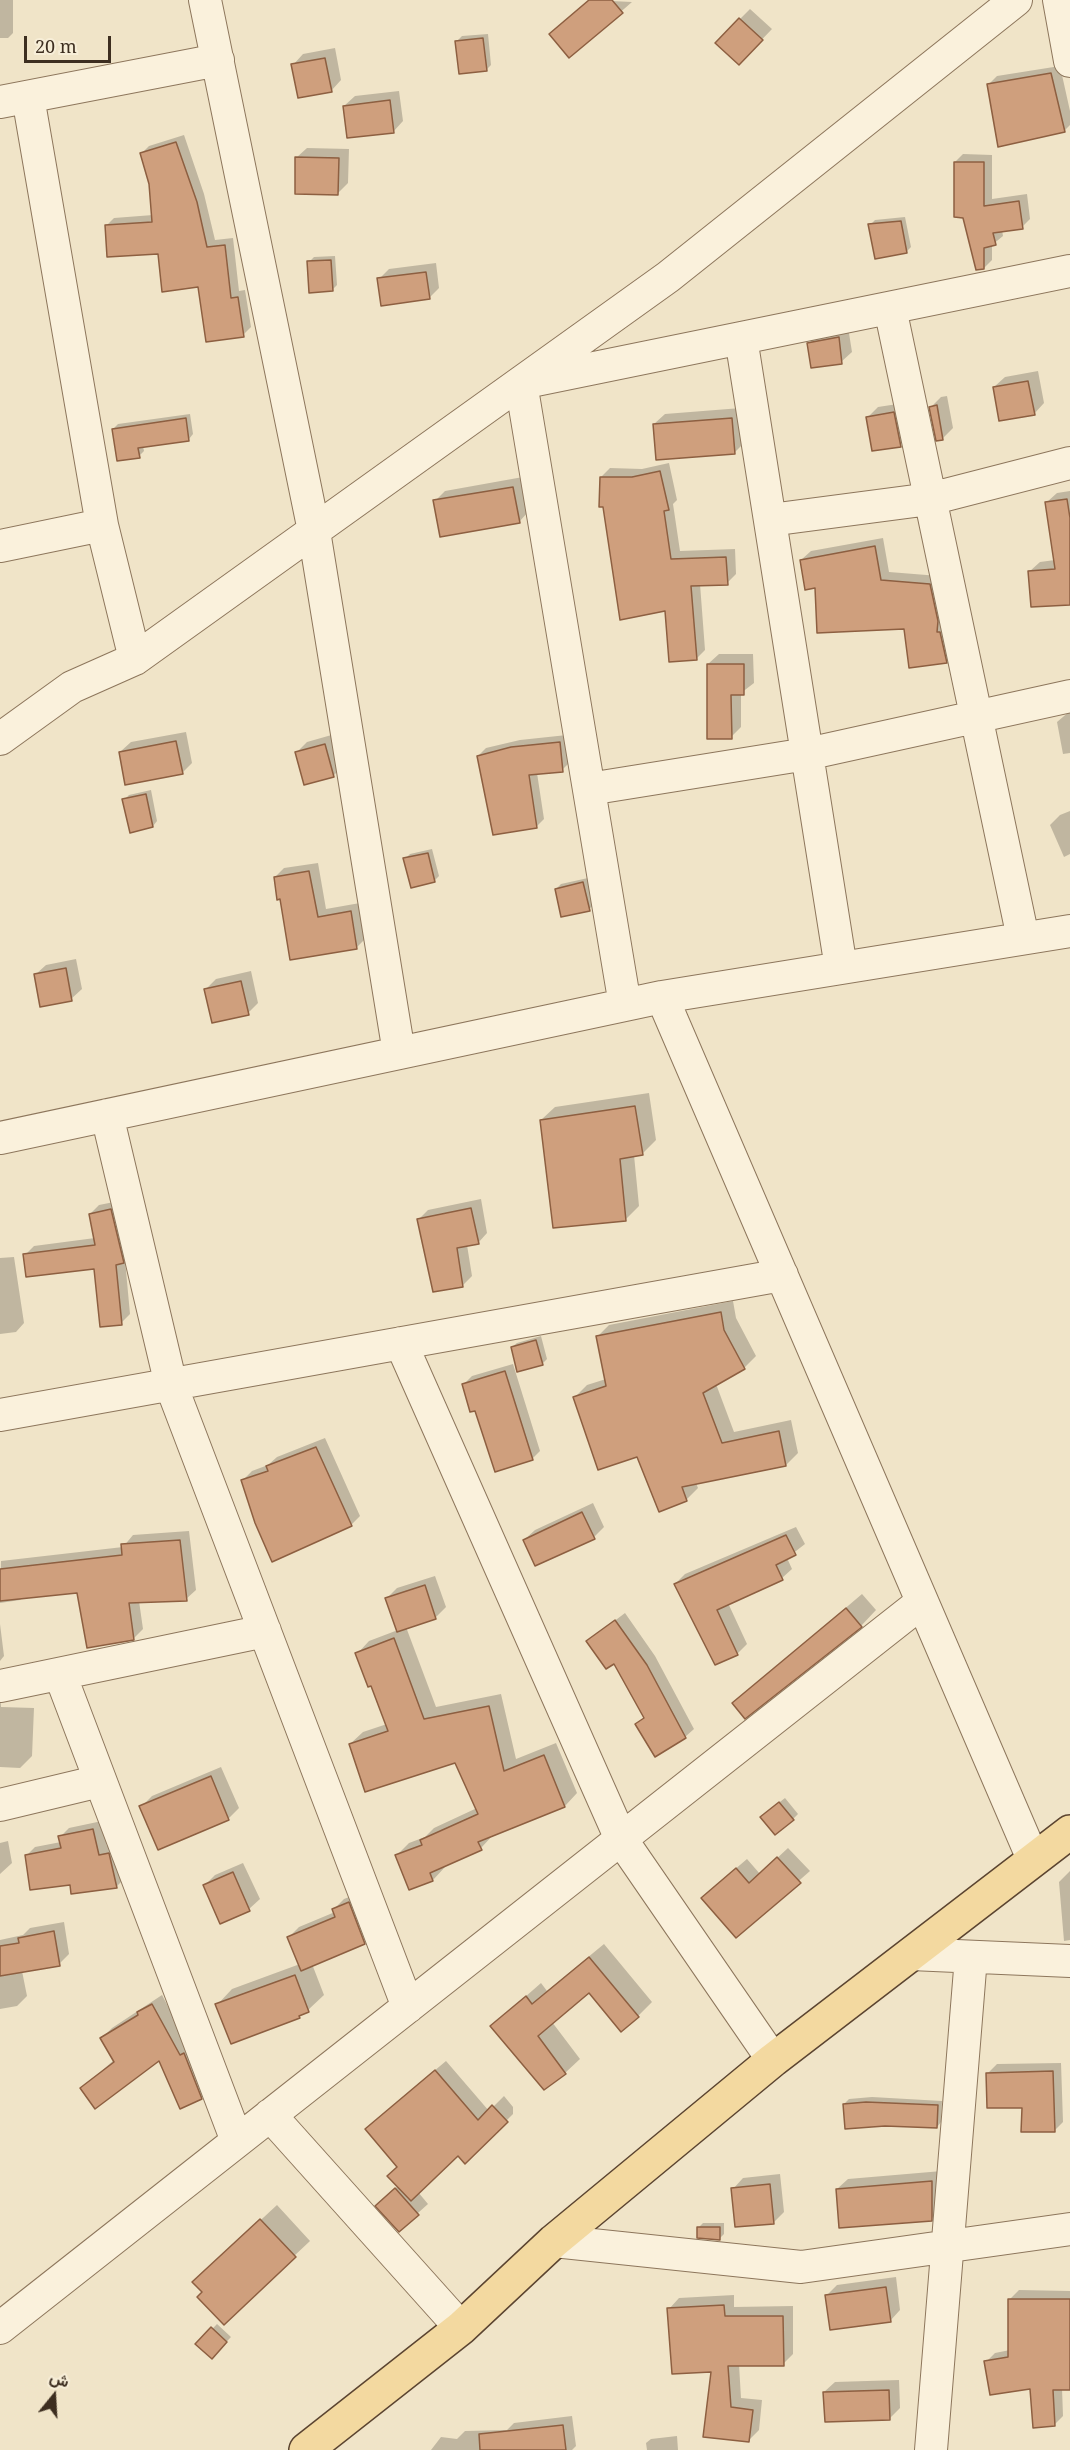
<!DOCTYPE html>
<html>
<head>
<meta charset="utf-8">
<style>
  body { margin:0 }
  #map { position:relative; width:1070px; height:2450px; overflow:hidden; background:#f0e4c8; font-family:"Noto Serif",Vazirmatn,serif }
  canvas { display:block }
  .north { position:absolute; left:24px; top:2366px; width:60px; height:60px; -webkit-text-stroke:4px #f7eed8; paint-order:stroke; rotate:18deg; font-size:16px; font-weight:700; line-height:24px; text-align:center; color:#3d2e20 }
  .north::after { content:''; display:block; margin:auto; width:21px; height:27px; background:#3d2e20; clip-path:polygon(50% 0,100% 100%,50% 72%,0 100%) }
  .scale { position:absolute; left:24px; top:36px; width:87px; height:27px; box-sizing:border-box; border:3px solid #3d2e20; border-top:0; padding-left:8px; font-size:18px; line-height:21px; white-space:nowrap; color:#3d2e20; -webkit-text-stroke:4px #f7eed8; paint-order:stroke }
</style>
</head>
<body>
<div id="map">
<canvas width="1070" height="2450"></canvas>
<div class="north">ش</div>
<div class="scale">20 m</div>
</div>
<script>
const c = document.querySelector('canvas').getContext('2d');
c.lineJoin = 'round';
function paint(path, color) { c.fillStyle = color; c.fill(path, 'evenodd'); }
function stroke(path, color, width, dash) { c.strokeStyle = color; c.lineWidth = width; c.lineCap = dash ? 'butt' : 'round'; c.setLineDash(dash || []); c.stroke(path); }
paint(new Path2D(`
  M0,0H13V33L8,38H0Z
  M590,0L632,2L570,56Z
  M750,9L772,29L749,53L740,19Z
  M488,34L491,65L486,70L457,41L462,36Z
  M335,48L341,80L331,91L293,65L303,54Z
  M1060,66L1070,111V125L1064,131L989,84L997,76Z
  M399,91L403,121L393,132L344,106L355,96Z
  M184,135L204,194L215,240L233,238L239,291L245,290L251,327L243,335L199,285L159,252L106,226L114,218L153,215L151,184L141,154L149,146Z
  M307,148L349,149L348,183L338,193L296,158Z
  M963,154L992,155V199L1027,194L1030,219L1022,227L1002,230L1003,236L992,245V260L984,268L955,162Z
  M905,217L911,247L906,252L870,225L875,220Z
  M335,256L337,285L332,290L309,262L314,257Z
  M436,263L439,288L429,298L379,279L389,269Z
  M848,327L852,352L841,362L809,343L819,333Z
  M1038,371L1044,403L1034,414L994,387L1005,377Z
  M947,396L953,428L943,438L931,407L941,397Z
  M904,403L910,435L900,445L868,417L878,407Z
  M741,408L745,442L734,453L654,424L665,414Z
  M190,414L193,434L189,439L143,446L144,451L139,456L113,429L118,424Z
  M669,463L677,500L673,504L680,551L735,549L736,574L727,583L700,584L705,650L696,659L605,506L601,477L610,468L642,469Z
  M523,477L529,511L519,522L435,501L445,491Z
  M1070,491V603L1030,571L1040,562L1055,560L1047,502L1057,493Z
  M883,538L889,572L939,576L955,653L946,662L906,627L816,586L801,560L811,551Z
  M719,654H753L754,683L741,693V727L731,737L708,664Z
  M1070,711V753L1063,754L1057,722Z
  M186,732L192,763L182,773L120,752L131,742Z
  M335,734L343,766L333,776L297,752L307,742Z
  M567,735L570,762L562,770L537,773L544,819L536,827L478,756L486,748L520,740Z
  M151,790L157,821L153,826L124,800L129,795Z
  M1070,811V854L1064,857L1050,825L1060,815Z
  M432,849L439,876L434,881L405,859L410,854Z
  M318,863L326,909L360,903L365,939L356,948L281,897L275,877L284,868Z
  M588,878L594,905L589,909L556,889L561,884Z
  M76,959L82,989L71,999L35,975L46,965Z
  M251,971L258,1003L248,1013L206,989L216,979Z
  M649,1093L656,1140L642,1154L634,1155L639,1206L625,1220L541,1120L555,1107Z
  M481,1199L487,1233L478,1243L467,1245L472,1276L462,1286L419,1219L428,1210Z
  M119,1201L132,1253L125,1260L130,1314L121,1323L96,1267L25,1255L34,1246L95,1238L90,1214L99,1205Z
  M14,1257L24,1323L16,1332L0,1334V1258Z
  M733,1301L736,1318L756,1356L744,1368L716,1384L734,1432L791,1420L798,1453L786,1465L696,1483L698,1488L686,1500L575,1397L587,1385L606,1379L598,1336L609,1325Z
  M541,1336L547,1359L542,1364L512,1347L517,1343Z
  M513,1364L540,1451L532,1459L476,1409L464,1384L472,1376Z
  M325,1438L360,1516L351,1525L243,1480L252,1471L268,1465L277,1457Z
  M593,1503L604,1527L594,1537L524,1540L535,1530Z
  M796,1527L805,1544L787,1558L792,1569L782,1578L728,1603L747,1644L737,1654L675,1584L685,1574Z
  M189,1531L196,1590L186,1599L139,1601L143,1629L133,1639L78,1591L23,1597L20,1600L0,1603L1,1561L123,1547L133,1535Z
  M435,1576L446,1607L435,1618L406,1627L436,1707L501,1694L516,1759L556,1743L577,1793L565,1806L493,1835L481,1848L444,1865L445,1867L433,1880L410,1888L397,1855L409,1843L425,1837L434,1828L477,1808L456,1761L350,1744L363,1732L387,1724L372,1684L357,1654L369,1641L398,1630L387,1598L397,1588Z
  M862,1594L876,1610L861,1626L734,1703Z
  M625,1613L655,1656L694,1729L685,1737L637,1724L645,1717L614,1662L588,1641Z
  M0,1624L4,1656L0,1661Z
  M0,1685L1,1707L34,1708L32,1756L20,1768L0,1767Z
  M221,1767L239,1808L229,1818L166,1845L141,1807L152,1796Z
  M785,1798L798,1814L793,1819L767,1812Z
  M102,1821L107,1846L117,1845L126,1877L117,1886L73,1892L71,1883L26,1856L35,1847L61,1842L60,1837L69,1828Z
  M8,1841L12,1863L0,1874V1843Z
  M788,1848L810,1871L736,1936L713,1888L747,1859L760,1874Z
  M243,1863L260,1899L249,1909L221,1922L205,1885L215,1875Z
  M1070,1871V1940L1064,1941L1059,1882Z
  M359,1893L374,1932L364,1943L312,1964L324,1995L308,2010L299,2017L217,2005L232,1989L300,1964L289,1937L299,1927L335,1912L334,1909L344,1899Z
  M64,1922L69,1954L59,1964L22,1971L27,1996L17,2006L0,2009V1940L23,1935L30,1928Z
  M604,1944L652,2002L638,2016L589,1991L552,2022L580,2059L565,2073L492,2026L541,1983L547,1991Z
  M162,1995L211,2088L201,2098L159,2058L82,2088L114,2060L102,2038L112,2028Z
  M446,2061L489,2111L504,2096L513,2107V2114L465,2162L458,2154L418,2192L428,2204L399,2230L388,2195L398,2186L399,2167L377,2119Z
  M1061,2063L1063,2122L1054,2131L988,2073L997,2064Z
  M872,2097L942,2101L941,2122L937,2127L844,2104L849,2099Z
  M942,2171L941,2209L931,2219L837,2189L848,2179Z
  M780,2174L784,2212L774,2222L733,2189L743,2178Z
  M277,2205L310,2241L224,2322L204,2292L210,2267Z
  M703,2223H724V2234L719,2239L698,2228Z
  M896,2277L900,2310L890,2321L827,2295L837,2285Z
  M1019,2290L1070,2291V2388H1062L1063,2416L1054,2425L1032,2387L986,2362L995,2353L1010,2350V2299Z
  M734,2295V2307L793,2306V2354L783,2364H739L741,2398L762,2400L759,2430L749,2440L705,2435L713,2370L669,2309L679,2298Z
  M217,2324L231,2337L212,2357L198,2344Z
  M899,2380L900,2408L889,2419L824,2392L835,2382Z
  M572,2416L576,2446L572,2450H431L441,2437L457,2439L465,2431L507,2430L514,2423Z
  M677,2436L678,2450H647L646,2443L651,2439Z`), '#0003');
const building = new Path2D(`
  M589,0H612L623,13L569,58L549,34Z
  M739,18L763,40L739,65L715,43Z
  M483,38L487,71L459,74L455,41Z
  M325,58L332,92L298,98L291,64Z
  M1051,73L1065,132L998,147L987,84Z
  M390,100L394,133L347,138L343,106Z
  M176,142L197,202L207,247L225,245L231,298L238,297L244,337L206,342L198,287L162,292L158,254L107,257L105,225L152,222L149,184L140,153Z
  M295,157L339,158L338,195L295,194Z
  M954,162H984V206L1019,201L1023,229L993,233L996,245L984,248V269L976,270L963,218L954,217Z
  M901,221L907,253L875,259L868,224Z
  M331,260L333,291L309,293L307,261Z
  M426,272L430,299L381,306L377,278Z
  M839,337L842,364L811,368L807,343Z
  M1028,381L1035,415L999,421L993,387Z
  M937,405L943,440L936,441L929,407Z
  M894,412L901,447L872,451L866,417Z
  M186,418L189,441L138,448L140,458L117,461L112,429Z
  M732,418L735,454L656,460L653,424Z
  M660,471L669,510L664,511L671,559L726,557L728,585L691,586L697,660L669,662L665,611L620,620L603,507H599L600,477H632Z
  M513,487L520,523L440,537L433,500Z
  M1067,499L1070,518V605L1031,607L1028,571L1055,569L1045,502Z
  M875,546L881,580L930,584L938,621L937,632H940L947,663L909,668L904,629L817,633L815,588L805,590L800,560Z
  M707,664H744V695H731L732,739H707Z
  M176,741L183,774L125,785L119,752Z
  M560,742L563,772L529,775L537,828L493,835L477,756L511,747Z
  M325,744L334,777L304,785L295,752Z
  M146,794L153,827L130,833L122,799Z
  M428,853L435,882L411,888L403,858Z
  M309,871L318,917L351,911L357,949L290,960L280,899L277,900L274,877Z
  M583,882L590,911L561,917L555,889Z
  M66,968L72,1001L40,1007L34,974Z
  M241,981L249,1015L212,1023L204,989Z
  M635,1106L643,1155L620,1159L626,1221L553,1228L540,1120Z
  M471,1208L479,1244L457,1248L463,1287L433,1292L417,1219Z
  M111,1209L124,1263L116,1265L122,1325L100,1327L94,1269L26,1277L23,1254L95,1245L89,1214Z
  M721,1312L724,1330L745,1369L703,1393L722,1443L779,1431L786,1466L682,1487L687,1501L659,1512L637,1457L598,1470L573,1397L606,1386L596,1336Z
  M536,1340L543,1365L517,1372L511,1347Z
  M505,1371L533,1460L495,1472L475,1411L470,1412L462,1384Z
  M316,1447L352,1526L272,1562L255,1523L241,1480L268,1471L266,1466Z
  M582,1512L595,1539L535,1566L523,1540Z
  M786,1535L796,1555L776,1565L783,1580L717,1610L738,1655L715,1665L674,1584Z
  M180,1540L187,1601L129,1603L134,1640L87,1648L77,1593L0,1601V1569L122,1555L121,1544Z
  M425,1585L436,1619L397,1632L385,1598Z
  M846,1608L862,1627L745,1719L732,1703Z
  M615,1620L647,1665L686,1738L655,1757L635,1724L644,1718L614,1664L606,1669L586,1641Z
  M394,1638L424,1719L489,1706L504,1771L544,1755L565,1807L478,1842L482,1850L430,1873L433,1881L409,1890L395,1855L422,1845L420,1840L478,1814L455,1763L365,1792L349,1744L388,1731L371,1686L368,1687L355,1653Z
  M211,1776L229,1820L158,1850L139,1806Z
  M779,1802L794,1820L775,1835L760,1817Z
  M93,1829L99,1855L109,1853L117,1888L71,1894L70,1885L30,1890L25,1855L61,1848L58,1836Z
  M777,1857L801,1883L736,1938L701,1898L736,1868L749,1883Z
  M233,1872L250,1911L220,1924L203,1885Z
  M349,1902L365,1944L301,1971L287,1937L335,1917L332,1909Z
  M54,1931L60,1966L0,1976V1946L19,1943L18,1938Z
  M589,1957L639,2017L621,2032L589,1993L538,2036L566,2074L544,2090L490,2026L526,1996L532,2004Z
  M295,1975L309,2012L299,2016L300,2018L231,2044L215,2004Z
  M152,2004L180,2055L184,2053L202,2099L180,2109L159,2061L95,2109L80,2088L114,2062L100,2038L138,2015L137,2012Z
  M435,2070L478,2120L492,2105L508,2122L465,2164L458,2156L411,2201L387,2176L397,2167L365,2129Z
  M1053,2071L1055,2132H1021L1022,2108H987L986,2073Z
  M866,2102L938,2105L937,2128L885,2126L845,2129L843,2104Z
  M932,2181V2221L839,2228L836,2189Z
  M770,2184L774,2224L735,2227L731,2188Z
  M395,2188L419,2215L399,2232L375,2206Z
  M260,2219L296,2257L224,2325L197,2297L202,2292L192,2282Z
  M697,2227H720V2240L697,2238Z
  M886,2287L891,2322L830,2330L825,2295Z
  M1008,2299H1070V2390H1053L1055,2426L1033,2428L1030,2389L990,2395L984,2361L1008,2357Z
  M724,2305L725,2316H783L784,2366H728L731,2407L753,2410L749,2442L703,2437L711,2372L672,2374L667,2308Z
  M211,2327L227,2342L212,2359L195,2344Z
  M889,2390L890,2420L825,2422L823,2392Z
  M563,2425L566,2450H480L479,2434Z`);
paint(building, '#cf9f7d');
stroke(building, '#8d5f41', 1.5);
const street = new Path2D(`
  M205,0L314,531L399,1053
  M1059,0L1070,61
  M28,97L102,525L135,659
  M0,102L218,60
  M890,308L1023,938
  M741,338L841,968
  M770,520L930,499L1070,463
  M0,546L102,525
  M0,739L72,687L135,659L668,277L1016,0
  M589,789L807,754L1070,696
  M662,997L1070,931
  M625,1005L521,383L1070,271
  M107,1115L171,1385L408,2007
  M0,1138L662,997L1033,1859
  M401,1343L621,1839L773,2060
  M0,1415L782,1275
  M60,1674L237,2141
  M0,1686L265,1631
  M0,1805L100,1781
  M911,1954L1070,1961
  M270,2115L461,2328
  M554,2241L801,2267L1070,2229
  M0,2328L922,1602
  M931,2450L971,1957`);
const primary = new Path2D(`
  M306,2450L461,2328L554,2241L773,2060L1070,1832`);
stroke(street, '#8d765c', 34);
stroke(primary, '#5b4430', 36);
stroke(street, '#faf1dc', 32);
stroke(primary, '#f3d9a0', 33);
</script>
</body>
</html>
